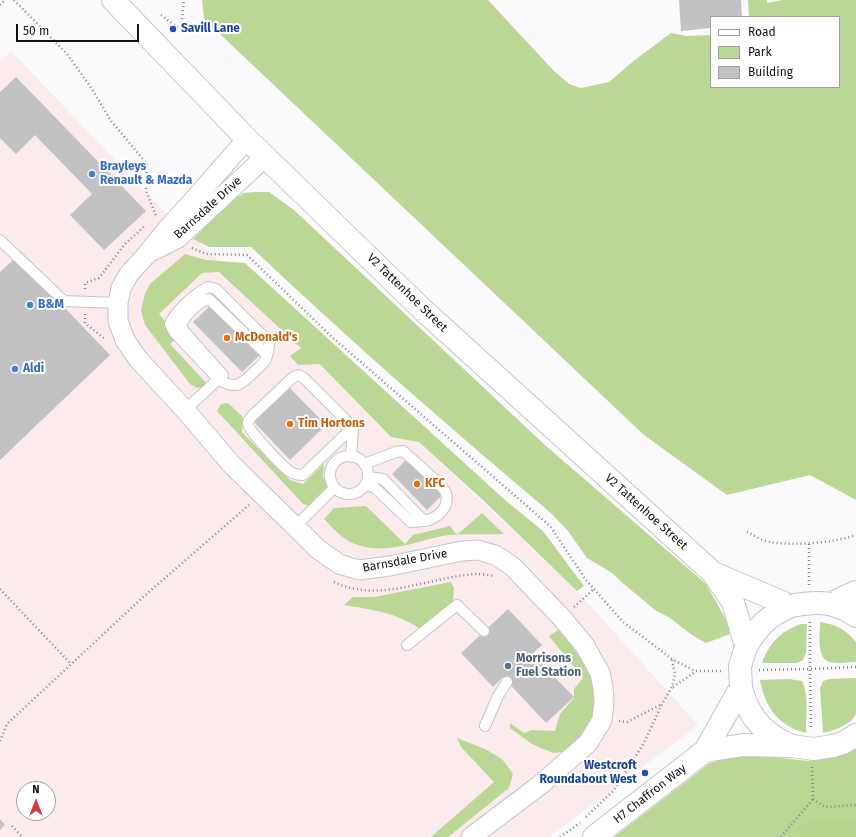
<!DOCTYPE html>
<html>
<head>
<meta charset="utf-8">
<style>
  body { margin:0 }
  #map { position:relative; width:856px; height:837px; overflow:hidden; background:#fafafd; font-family:"Fira Sans",sans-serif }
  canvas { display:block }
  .legend { position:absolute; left:710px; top:16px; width:130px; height:72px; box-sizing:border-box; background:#fff; border:1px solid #a0a0a0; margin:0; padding:5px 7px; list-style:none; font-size:12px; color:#111112 }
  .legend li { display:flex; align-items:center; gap:8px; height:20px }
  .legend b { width:20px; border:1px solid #a0a0a0 }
  .north { position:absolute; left:16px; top:781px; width:40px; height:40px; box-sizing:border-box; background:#fff; border:1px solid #a0a0a0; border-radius:50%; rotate:0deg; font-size:11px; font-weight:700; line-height:16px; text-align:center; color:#111112 }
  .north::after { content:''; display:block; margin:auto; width:14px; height:18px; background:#cf4042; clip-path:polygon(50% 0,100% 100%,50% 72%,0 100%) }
  .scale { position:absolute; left:16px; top:24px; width:123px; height:18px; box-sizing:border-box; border:2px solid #111112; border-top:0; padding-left:5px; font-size:12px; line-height:14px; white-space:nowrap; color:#111112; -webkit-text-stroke:3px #fff; paint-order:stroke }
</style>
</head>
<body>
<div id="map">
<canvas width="856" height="837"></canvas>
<ul class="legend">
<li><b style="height:5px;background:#fff"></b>Road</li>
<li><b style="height:11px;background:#bad795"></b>Park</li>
<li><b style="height:11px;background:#c2c2c5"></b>Building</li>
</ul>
<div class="north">N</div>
<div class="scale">50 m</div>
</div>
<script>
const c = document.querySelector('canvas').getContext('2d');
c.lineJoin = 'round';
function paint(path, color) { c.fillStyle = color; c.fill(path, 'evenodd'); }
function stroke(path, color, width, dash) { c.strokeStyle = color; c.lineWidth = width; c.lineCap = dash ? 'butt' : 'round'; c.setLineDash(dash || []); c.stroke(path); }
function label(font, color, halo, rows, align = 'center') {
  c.font = font + ' "Fira Sans",sans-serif'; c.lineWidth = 4; c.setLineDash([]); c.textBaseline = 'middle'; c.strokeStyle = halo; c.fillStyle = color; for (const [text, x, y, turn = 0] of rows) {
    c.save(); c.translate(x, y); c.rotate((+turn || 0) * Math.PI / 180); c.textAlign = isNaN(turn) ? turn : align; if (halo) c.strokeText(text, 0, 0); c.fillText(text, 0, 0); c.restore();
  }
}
paint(new Path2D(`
  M11,51L165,212L419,442L577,591L698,725L549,837H0V61ZM24,789H48V813H24Z`), '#fcebed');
paint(new Path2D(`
  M202,0H488L554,71L569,84L581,88L609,82L636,59L671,33L687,36L711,35V87H839V17H749L748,0H767V3L782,0H856V500L810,475L727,495L644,435L204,19Z
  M255,192H269L294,210L546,446L706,584L728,623L730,634L706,643L692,635L670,618L655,610L625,585L612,573L587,558L568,531L552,514C449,427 348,339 251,247H209L193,239L231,201L244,193Z
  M185,254L206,260L245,263L505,500L543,531L584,586L577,591L486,503L419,442L391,437L320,364L298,365L290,356L301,348L219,272L202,273L159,314L168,325L177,338L170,344L209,386L197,388L190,384L145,325L141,310L145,294L150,284Z
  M228,403L243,417L242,432L268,459L290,480L303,484L324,464L323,477L328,487L311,506L303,504L217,411L221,404Z
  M366,506L405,544L413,535L450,526L457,535L482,513L504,534C486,535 460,533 442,536C410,543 375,559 344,538C337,533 330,525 324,519L334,508Z
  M451,582L454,588L453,601L420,629C396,612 372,610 344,605L353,597H374Z
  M820,622C837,625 845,629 856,642V662C848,662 838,664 830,662C816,659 820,633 820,622Z
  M801,624H807L806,653L803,660L797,663H762C770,642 780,632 801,624Z
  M561,628L574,649L587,668L597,691L596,716L586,735L568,751L553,753L532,744L510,728V723L524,733L532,730L555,731L560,714L574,698V689L583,678L549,636Z
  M856,678C856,686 856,708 856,714C852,724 833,731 823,733L820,688L823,681L830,679Z
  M789,679L802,681C809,694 806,718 806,733C778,726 765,707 760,680Z
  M457,738L485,749L502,759L513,774L509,788L448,837H431L494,782L461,747Z
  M856,738V837H614L710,763L743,754L809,761L833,746Z`), '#bad795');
paint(new Path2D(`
  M813,819H849L856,821V837H792L801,823Z`), '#b7d78e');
paint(new Path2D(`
  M679,0H741L742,17H711V28L681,31Z
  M16,77L146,211L104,250L70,215L92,194L35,135L16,154L0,138V92Z
  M16,257L110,355L0,460V272Z
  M212,304L261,354L242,372L193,322Z
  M290,388L326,425L290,460L254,422Z
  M407,459L442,495L427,510L392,474Z
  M508,609L542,645L532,654L574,697L546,723L503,677L493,687L461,653Z
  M0,819L5,825L0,830Z`), '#c2c2c5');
const service = new Path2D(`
  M0,240L64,301L118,303
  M208,287L216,289L269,342C269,348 268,355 265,361C262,365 257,369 254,372C242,384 236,390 219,380L174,332L170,324C175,311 196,293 208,287Z
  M185,410L223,375L183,330L181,324C186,315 199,301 209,299L267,355
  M330 475a19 19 0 1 1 38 0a19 19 0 1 1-38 0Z
  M351,457L353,427L304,378L298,375L292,378L252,416C251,418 248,420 248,424C249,431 281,465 289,471C293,474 298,475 303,475L353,427
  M364,464L396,452L403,451C410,457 444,487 446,493C450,508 437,519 424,521L383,479L368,477
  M366,484L375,488L411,522L424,521
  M295,527L334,488
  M407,645L457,605L484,631
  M485,726L498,696L507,682`);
const minor = new Path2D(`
  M247,139L191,203L168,228L148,253L129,274L121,288L118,303V321L125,340L138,359L185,410L232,465L318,549L339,564L359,570L390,566L462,551L478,550L495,555L512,566L562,618L585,646L600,673L603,688L604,703L602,720L588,743L540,785L471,837
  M152,251L178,238L265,157`);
const tertiary = new Path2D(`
  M113,0L247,139L423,310L713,573L733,602L746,647
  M713,573L791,606
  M830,604L856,592
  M830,604L845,609L856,616
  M746,647C758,626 768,616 791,606
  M741,687C747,715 763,734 790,745
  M833,746L843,743L856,735
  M705,751L743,745L793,746
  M594,837L705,751L741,687`);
stroke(service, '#c4c5c7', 12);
stroke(minor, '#c4c5c7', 21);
stroke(tertiary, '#c4c5c7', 24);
stroke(new Path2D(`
  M14,0L67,54L92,89L111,121L147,164L146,190L156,216
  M0,5L5,0
  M161,15L181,30L184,0
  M192,248L206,254L247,255L333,338L550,526L586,580L623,622L672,659L695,671H722
  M85,289V283L99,278L125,244L146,225
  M85,314V323L105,339
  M747,532C754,535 762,541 770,542C792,546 835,543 856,535
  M809,544V585
  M334,582C380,604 428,577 476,574C481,574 488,575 494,576
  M0,589L71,664
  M574,607L594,589
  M810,622V669L856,667
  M759,670L810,669L811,730
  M673,687L695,672
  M619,721L627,722L662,704
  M0,741L7,724L142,598L249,505
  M812,767L813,799L825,807L856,805
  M586,817L614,790L644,743L662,704L672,687L675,674L672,660
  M12,826L22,837
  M560,837L580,823
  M781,837L813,799`), '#868688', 2.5, [1, 3]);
stroke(service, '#fff', 10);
stroke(minor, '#fff', 19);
stroke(tertiary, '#fff', 22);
const tertiaryBridge = new Path2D(`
  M791,606C805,603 816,602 830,604
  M741,687L740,666L746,647
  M793,746L813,749L833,746`);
stroke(tertiaryBridge, '#c4c5c7', 24, []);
stroke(tertiaryBridge, '#fff', 22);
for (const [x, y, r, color] of [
  [173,29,4,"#1a4fb4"],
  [92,174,4,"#3f7fe0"],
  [30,305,4,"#3f7fe0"],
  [227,338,4,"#e8710a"],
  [15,369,4,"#3f7fe0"],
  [290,424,4,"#e8710a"],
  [417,484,4,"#e8710a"],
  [508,666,4,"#5c6f8a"],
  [645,773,4,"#1a4fb4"]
]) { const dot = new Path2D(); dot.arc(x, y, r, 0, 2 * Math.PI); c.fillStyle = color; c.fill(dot); stroke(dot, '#fff', 1.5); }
label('bold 12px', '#164399', '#fff', [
  ["Savill Lane",181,29],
  ["Westcroft",637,766,"right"],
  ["Roundabout West",637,780,"right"]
], 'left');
label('bold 12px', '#366cbe', '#fff', [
  ["Brayleys",100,167],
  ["Renault & Mazda",100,181],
  ["B&M",38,305],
  ["Aldi",23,369]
], 'left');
label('12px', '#111112', '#fff', [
  ["Barnsdale Drive",208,208,-42],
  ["V2 Tattenhoe Street",407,293,44],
  ["V2 Tattenhoe Street",646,512,42],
  ["Barnsdale Drive",405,561,-10],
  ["H7 Chaffron Way",650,794,-38]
]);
label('bold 12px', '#c56008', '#fff', [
  ["McDonald's",235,338],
  ["Tim Hortons",298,424],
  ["KFC",425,484]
], 'left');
label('bold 12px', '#4e5e75', '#fff', [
  ["Morrisons",516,659],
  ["Fuel Station",516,673]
], 'left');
</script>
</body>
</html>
